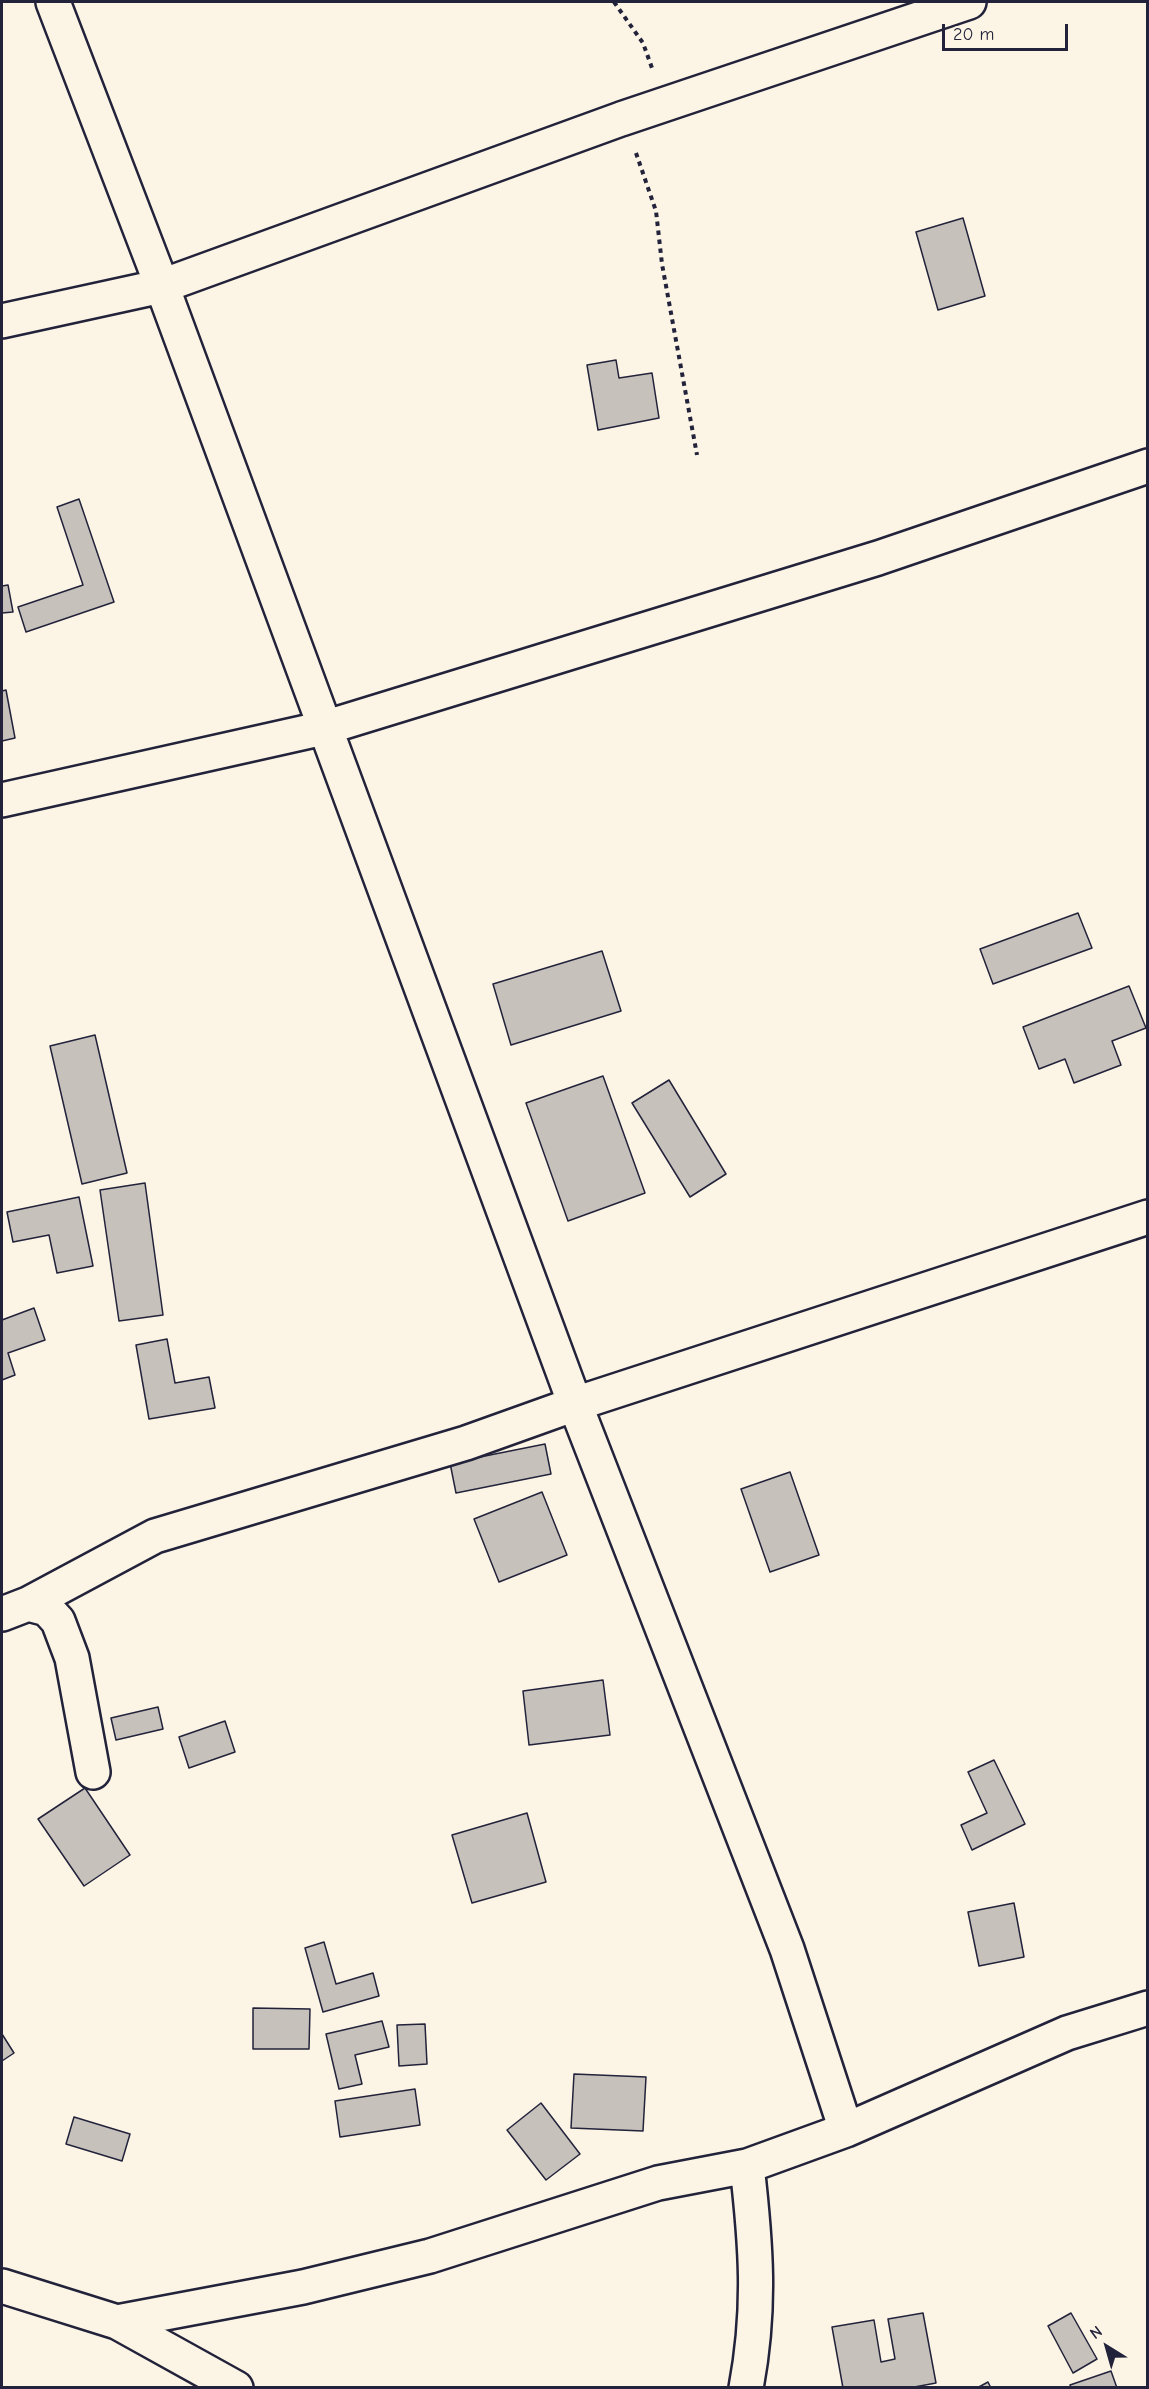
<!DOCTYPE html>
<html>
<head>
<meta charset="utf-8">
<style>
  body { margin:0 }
  #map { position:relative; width:1149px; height:2389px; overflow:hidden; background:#fcf5e5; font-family:"Comic Neue",sans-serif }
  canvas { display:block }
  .frame { position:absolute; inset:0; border:3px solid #22223b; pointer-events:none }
  .north { position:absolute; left:1077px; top:2317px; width:60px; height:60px; -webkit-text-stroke:4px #fcf5e5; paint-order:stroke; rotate:323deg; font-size:16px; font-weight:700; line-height:24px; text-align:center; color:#22223b }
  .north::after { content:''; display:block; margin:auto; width:21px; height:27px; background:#22223b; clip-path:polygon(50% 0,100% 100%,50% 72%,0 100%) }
  .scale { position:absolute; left:942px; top:24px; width:126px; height:27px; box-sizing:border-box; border:3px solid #22223b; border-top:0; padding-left:8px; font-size:18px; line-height:21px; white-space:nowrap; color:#22223b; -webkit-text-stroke:4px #fcf5e5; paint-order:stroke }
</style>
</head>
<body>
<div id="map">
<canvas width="1149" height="2389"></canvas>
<div class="frame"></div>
<div class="north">N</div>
<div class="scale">20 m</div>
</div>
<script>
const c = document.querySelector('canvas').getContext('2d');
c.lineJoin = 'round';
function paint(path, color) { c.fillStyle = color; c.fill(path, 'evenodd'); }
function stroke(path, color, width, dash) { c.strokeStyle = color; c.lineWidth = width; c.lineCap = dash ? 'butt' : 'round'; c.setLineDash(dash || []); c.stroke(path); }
const building = new Path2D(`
  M963,218L985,296L938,310L916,232Z
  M616,360L619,378L652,373L659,418L598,430L587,365Z
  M79,499L114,602L26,632L18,607L83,585L57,507Z
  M8,585L13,612L2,613V586Z
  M6,690L15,738L2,741V691Z
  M1078,913L1092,948L993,984L980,949Z
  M602,951L621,1011L511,1045L493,984Z
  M1129,986L1146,1028L1112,1041L1121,1065L1074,1083L1065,1059L1039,1069L1023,1027Z
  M95,1035L127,1173L82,1184L50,1046Z
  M603,1076L645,1193L568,1221L526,1103Z
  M669,1080L726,1174L690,1197L632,1103Z
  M145,1183L163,1315L119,1321L100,1190Z
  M79,1197L93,1266L57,1273L49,1235L13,1242L7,1212Z
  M34,1308L45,1340L8,1353L15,1375L2,1380V1320Z
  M167,1339L175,1383L209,1377L215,1408L149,1419L136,1345Z
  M545,1444L551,1474L456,1493L450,1463Z
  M790,1472L819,1555L770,1572L741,1489Z
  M542,1492L567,1555L499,1582L474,1519Z
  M603,1680L610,1735L529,1745L523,1691Z
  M158,1707L163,1729L116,1740L111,1718Z
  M225,1721L235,1752L189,1768L179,1737Z
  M994,1760L1025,1824L972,1850L961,1825L987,1813L968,1772Z
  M85,1788L130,1855L84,1886L38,1819Z
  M527,1813L546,1882L472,1903L452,1835Z
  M1014,1903L1024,1957L979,1966L968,1912Z
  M324,1942L336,1984L373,1973L379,1996L323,2012L305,1948Z
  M253,2008L310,2009L309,2049H253Z
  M382,2021L389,2047L355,2055L362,2084L339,2089L326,2034Z
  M425,2024L427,2064L399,2066L397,2025Z
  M2,2034L14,2053L2,2061Z
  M574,2074L646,2077L643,2131L571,2128Z
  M415,2089L420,2125L340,2137L335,2101Z
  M541,2103L580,2154L546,2180L507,2130Z
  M74,2117L130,2134L122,2161L66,2144Z
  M923,2313L936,2383L909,2388H843L832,2327L874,2320L881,2362L895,2359L888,2319Z
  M1071,2313L1097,2359L1073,2373L1048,2326Z
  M1111,2371L1117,2388H1071L1070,2385Z
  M988,2382L991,2388H977Z`);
paint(building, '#c6c1bb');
stroke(building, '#22223b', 1.5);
const street = new Path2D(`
  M53,2L162,286L575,1404L787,1949L846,2130
  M2,321L162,286L621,119L969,2
  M2,800L324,728L878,558L1148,466
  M28,1604L155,1536L466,1443L575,1404L1148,1217
  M2,1614L28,1604L47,1609L58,1621L72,1658L93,1772
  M2,2286L117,2322L236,2388
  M117,2322L303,2287L430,2256L658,2183L747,2166L846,2130L1067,2033L1148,2008
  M746,2388C761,2309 756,2244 747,2166`);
stroke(street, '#22223b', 38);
stroke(new Path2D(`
  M614,2L643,43L652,68
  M636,153L656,211L662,264L697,455`), '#22223b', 4, [4.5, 4.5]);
stroke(street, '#fcf5e5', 33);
</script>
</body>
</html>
